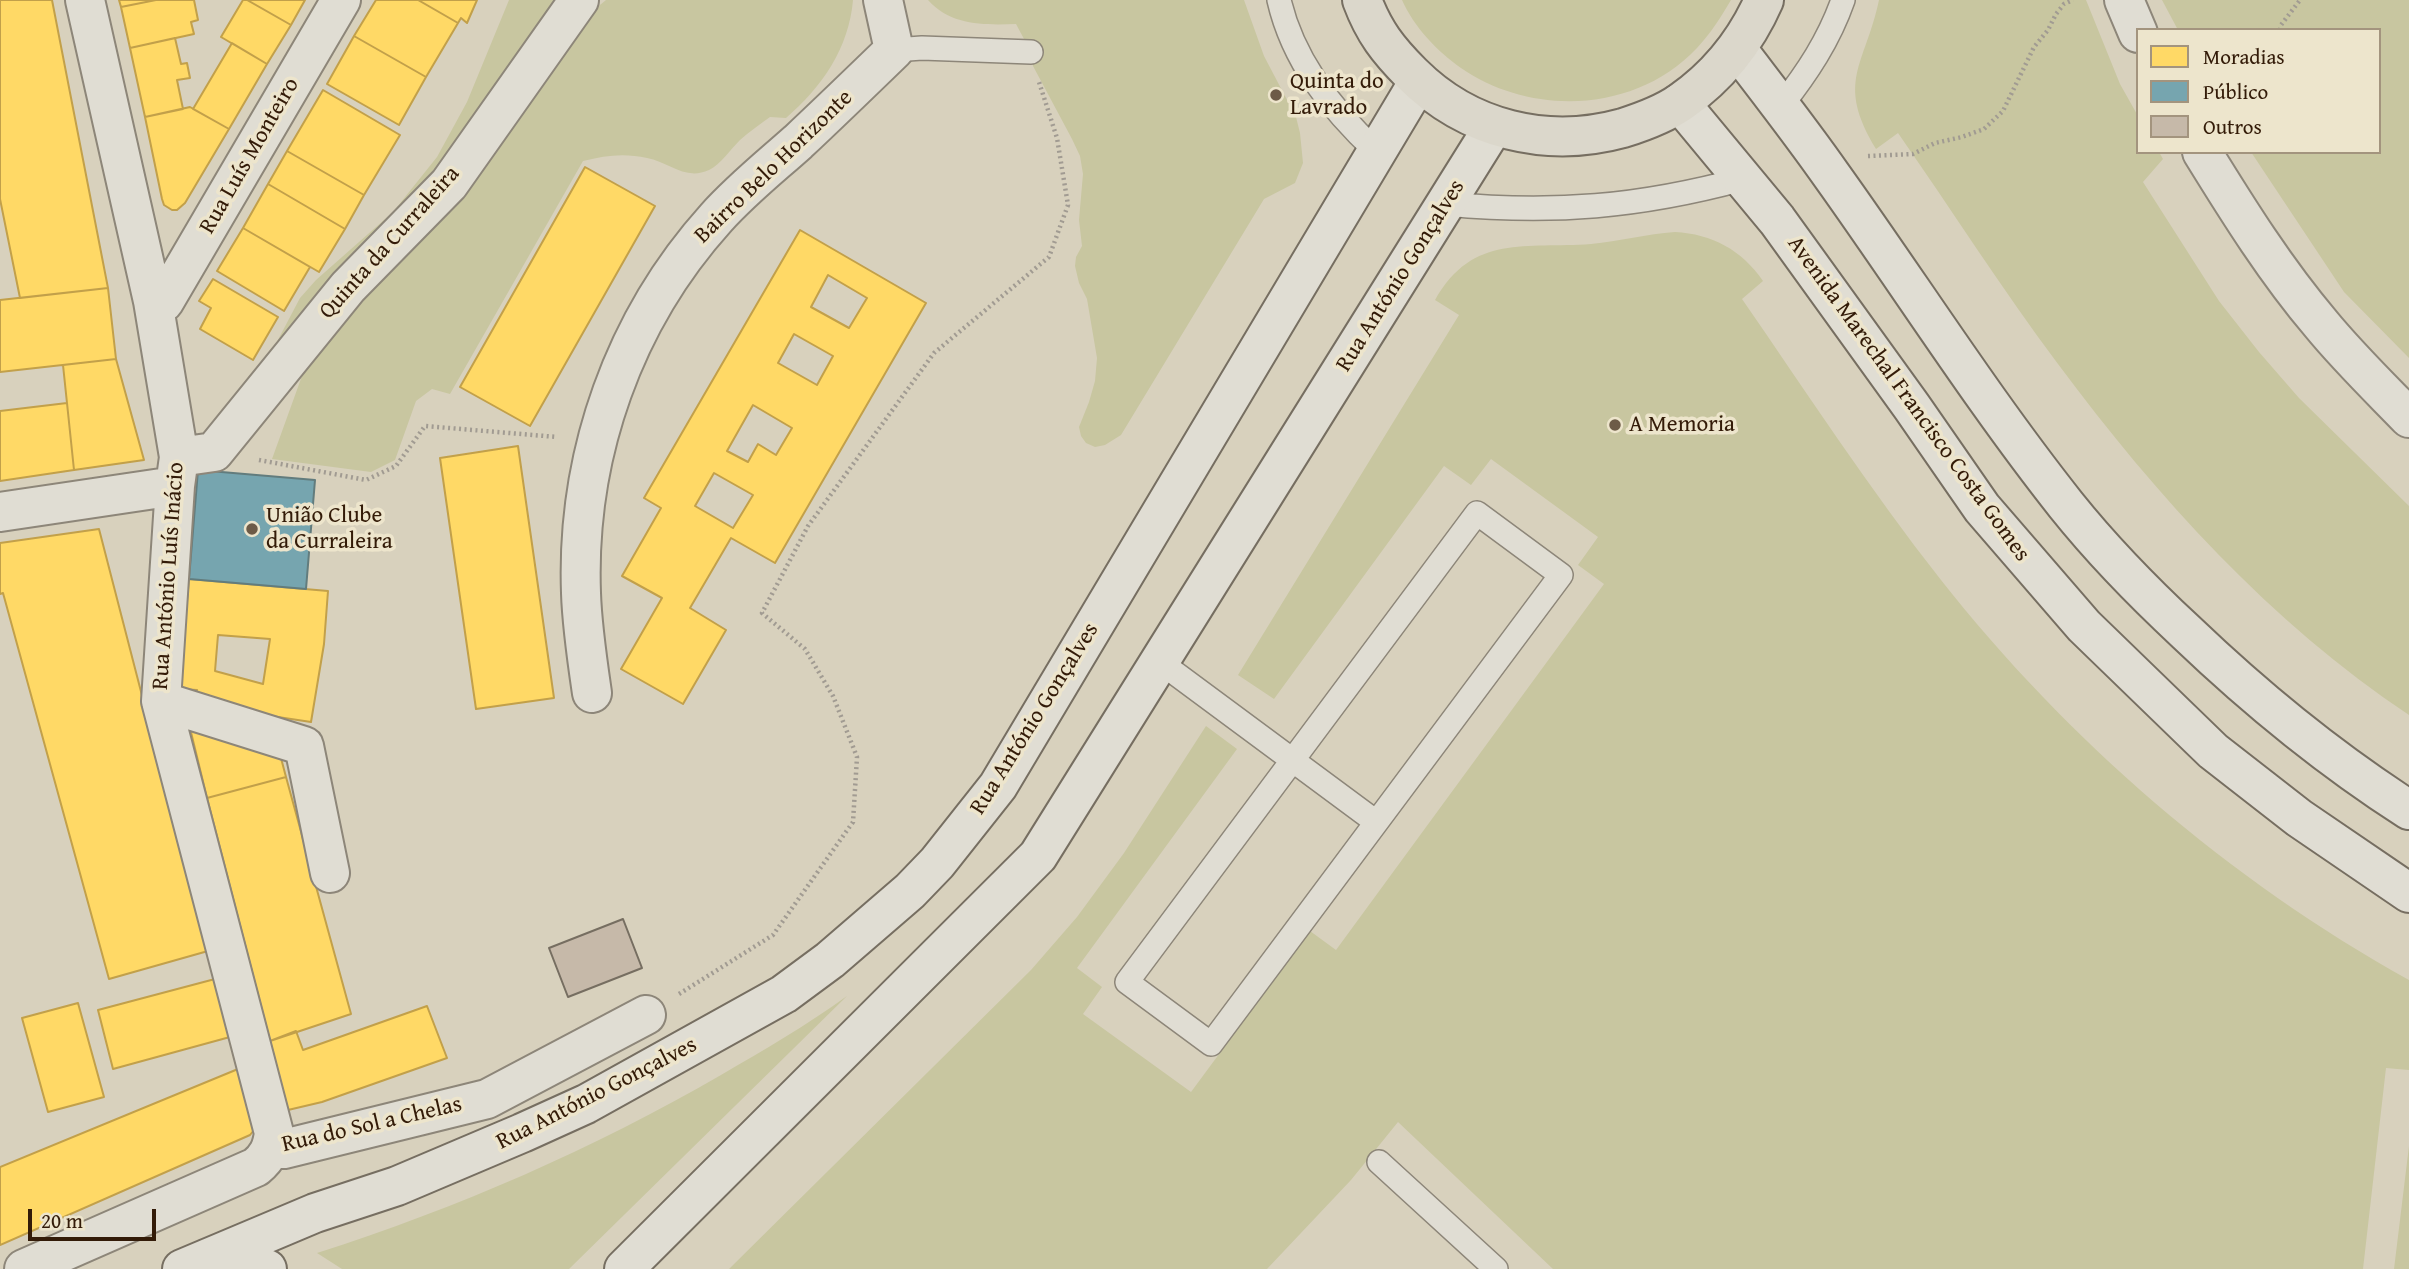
<!DOCTYPE html>
<html>
<head>
<meta charset="utf-8">
<style>
  body { margin:0 }
  #map { position:relative; width:2409px; height:1269px; overflow:hidden; background:#d8d1bd; font-family:"Gentium Book Plus",serif }
  canvas { display:block }
  .legend { position:absolute; left:2136px; top:28px; width:245px; height:126px; box-sizing:border-box; background:#ede5cc; border:2px solid #a3947e; margin:0; padding:9px 12px; list-style:none; font-size:21px; color:#331b08 }
  .legend li { display:flex; align-items:center; gap:14px; height:35px }
  .legend b { width:35px; border:2px solid #a3947e }
  .scale { position:absolute; left:28px; top:1209px; width:128px; height:32px; box-sizing:border-box; border:4px solid #331b08; border-top:0; padding-left:9px; font-size:21px; line-height:24px; white-space:nowrap; color:#331b08; -webkit-text-stroke:5px #ede5cc; paint-order:stroke }
</style>
</head>
<body>
<div id="map">
<canvas width="2409" height="1269"></canvas>
<ul class="legend">
<li><b style="height:19px;background:#ffd966"></b>Moradias</li>
<li><b style="height:19px;background:#76a5af"></b>Público</li>
<li><b style="height:19px;background:#c6b9a9"></b>Outros</li>
</ul>
<div class="scale">20 m</div>
</div>
<script>
const c = document.querySelector('canvas').getContext('2d');
c.lineJoin = 'round';
function paint(path, color) { c.fillStyle = color; c.fill(path, 'evenodd'); }
function stroke(path, color, width, dash) { c.strokeStyle = color; c.lineWidth = width; c.lineCap = dash ? 'butt' : 'round'; c.setLineDash(dash || []); c.stroke(path); }
function label(font, color, halo, rows, align = 'center') {
  c.font = font + ' "Gentium Book Plus",serif'; c.lineWidth = 7; c.setLineDash([]); c.textBaseline = 'middle'; c.strokeStyle = halo; c.fillStyle = color; for (const [text, x, y, turn = 0] of rows) {
    c.save(); c.translate(x, y); c.rotate((+turn || 0) * Math.PI / 180); c.textAlign = isNaN(turn) ? turn : align; if (halo) c.strokeText(text, 0, 0); c.fillText(text, 0, 0); c.restore();
  }
}
paint(new Path2D(`
  M509,0H560L450,172L270,355L300,298L316,280L393,212L437,157L467,102Z
  M606,0H853C849,48 822,87 786,118L770,117C760,124 749,132 740,140C730,150 721,164 709,170C685,181 669,162 647,158C625,153 606,155 583,161L450,394L432,389L416,401L395,460L371,472L272,459L311,351L577,24Z
  M928,0H1244L1264,56L1296,117L1300,133L1303,163L1295,183L1264,199L1121,435L1105,445L1095,447L1086,443L1081,436L1079,427L1089,402L1095,381L1097,358L1087,299L1079,283L1075,266L1076,257L1082,246L1079,220L1083,174L1080,156L1072,139L1033,66L1031,52L1016,24C985,25 951,26 928,0Z
  M1402,0H1731C1721,17 1711,33 1697,48C1636,113 1532,117 1461,68C1437,51 1414,27 1402,0Z
  M1879,0H2086L2120,84L2138,116V152H2159L2163,159L2143,182L2219,301L2259,352L2299,398L2409,506V715C2270,622 2157,497 2058,364C2002,289 1951,209 1898,133L1876,149C1835,81 1865,66 1879,0Z
  M2162,0H2409V358L2344,292L2251,152H2379V30H2178Z
  M1675,232C1712,234 1742,250 1763,281L1742,299C1807,393 1870,490 1941,580C2068,741 2229,880 2409,980V1070L2386,1068L2363,1269H1553L1398,1122L1351,1180L1267,1269H729L1031,970L1077,917L1124,853L1206,726L1237,749L1077,968L1102,987L1083,1014L1191,1092L1310,931L1336,950L1604,584L1578,565L1598,537L1491,459L1471,485L1444,466L1274,699L1238,675L1459,315L1435,300C1473,233 1526,249 1591,244C1619,241 1647,234 1675,232Z
  M847,996L569,1269H342L317,1253C458,1208 593,1149 721,1075C764,1050 807,1025 847,996Z
  M2409,1146V1269H2394Z`), '#c8c6a0');
const homes = new Path2D(`
  M0,0H52L108,288L20,298L0,199Z
  M119,0H156L121,7Z
  M156,0H194L198,20L191,22L194,34L130,48L121,7Z
  M243,0H247L291,25L267,64L221,37Z
  M247,0H305L291,25Z
  M376,0H418L458,23L426,77L354,36Z
  M418,0H477L467,23L461,18L458,23Z
  M354,36L426,77L399,125L327,84Z
  M175,38L181,64L187,63L190,78L177,80L183,109L145,117L130,48Z
  M232,43L267,64L229,129L193,109Z
  M323,90L400,135L364,195L287,151Z
  M190,107L229,129L185,203L177,210H172L164,205L162,199L145,117Z
  M287,151L364,195L345,229L268,184Z
  M585,167L655,206L530,426L460,387Z
  M268,184L345,229L319,272L243,228Z
  M243,228L310,267L284,311L217,271Z
  M800,230L926,303L775,563L731,538L690,608L726,630L683,704L621,669L662,598L622,576L661,508L644,498ZM828,275L867,298L849,328L811,307ZM794,334L833,356L817,385L778,363ZM753,405L792,428L776,455L758,444L748,462L727,451ZM714,473L753,495L733,528L695,506Z
  M213,279L278,317L253,360L200,329L211,308L199,301Z
  M108,288L116,359L0,372V300Z
  M116,359L144,460L74,470L63,365Z
  M67,403L74,470L0,481V411Z
  M518,446L554,698L476,709L440,458Z
  M99,529L208,951L109,979L3,593L0,594V543Z
  M189,579L328,591L324,644L311,722L258,714L195,697L197,690L179,689ZM218,635L270,639L263,684L215,671Z
  M189,724L277,743L286,777L207,798Z
  M286,777L351,1014L270,1041L207,798Z
  M215,979L230,1037L113,1069L98,1010Z
  M78,1003L104,1097L48,1112L22,1018Z
  M427,1006L447,1058L322,1102L288,1110L270,1041L296,1031L303,1050Z
  M238,1069L254,1130L250,1135L0,1245V1167Z`);
paint(homes, '#ffd966');
stroke(homes, '#c2a04a', 2);
const public = new Path2D(`
  M198,470L315,480L306,589L189,579Z`);
paint(public, '#76a5af');
stroke(public, '#627c7d', 2);
const building = new Path2D(`
  M623,919L642,968L568,997L549,948Z`);
paint(building, '#c6b9a9');
stroke(building, '#766e61', 2);
const lane = new Path2D(`
  M1279,0C1293,61 1332,110 1376,151
  M894,50L922,48L1031,52
  M1781,106C1807,73 1829,40 1843,0
  M1446,204C1553,214 1639,207 1743,179
  M1477,513L1561,575L1211,1044L1127,982Z
  M1160,662L1376,822
  M1379,1162L1496,1269`);
const street = new Path2D(`
  M2124,0L2138,33
  M2202,152C2239,212 2276,271 2321,324C2348,357 2379,387 2409,418
  M153,301L164,302L341,0
  M179,457L214,452L348,287L449,184L579,0
  M0,512L175,486
  M592,693C587,659 582,626 581,593C576,455 624,320 716,218C741,190 770,167 798,142C830,112 862,81 894,50L883,0
  M161,701L304,746L330,873
  M272,1146L284,1149L487,1099L646,1015
  M24,1269L256,1167C268,1157 272,1148 274,1133L161,701L175,486L179,457L153,301L85,0`);
const secondary = new Path2D(`
  M1737,49C1769,91 1802,133 1832,176C1910,285 1982,399 2066,505C2102,550 2143,592 2186,632C2255,698 2328,758 2409,810
  M1680,103L1777,220L1912,407L1982,508L2084,626L2213,751L2299,818L2409,893
  M208,1258L250,1262L267,1269
  M182,1269L315,1213L397,1186L522,1133L586,1104L784,994L830,960L910,891L937,863L998,786L1419,81
  M624,1269L1038,856L1494,126`);
const primary = new Path2D(`
  M1362,0C1374,32 1388,50 1412,74C1468,130 1547,149 1623,128C1642,122 1664,114 1681,102C1718,76 1746,41 1764,0`);
stroke(lane, '#8d8679', 26);
stroke(street, '#8d8679', 42);
stroke(secondary, '#766e61', 42);
stroke(primary, '#766e61', 42);
stroke(new Path2D(`
  M2280,30L2281,25L2300,0
  M1868,156L1913,154L1935,143L1962,137L1984,129L2003,111L2034,47L2048,30L2056,14L2064,4L2073,0
  M259,460L366,480L396,466L425,426L557,437
  M679,994L773,935L853,822L857,757L833,696L805,649L762,613L808,526L934,353L1049,257L1068,205L1057,138L1039,82`), '#a19b92', 4.5, [2, 3.5]);
stroke(lane, '#e0ddd3', 23);
stroke(street, '#e0ddd3', 38);
stroke(secondary, '#e0ddd3', 38);
stroke(primary, '#dbd7cb', 38);
for (const [x, y, r, color] of [
  [1276,95,7,"#6d5b47"],
  [1615,425,7,"#6d5b47"],
  [252,529,7,"#6d5b47"]
]) { const dot = new Path2D(); dot.arc(x, y, r, 0, 2 * Math.PI); c.fillStyle = color; c.fill(dot); stroke(dot, '#ede5cc', 2.5); }
label('23px', '#331b08', '#ede5cc', [
  ["Quinta do",1290,82],
  ["Lavrado",1290,108],
  ["A Memoria",1629,425],
  ["União Clube",266,516],
  ["da Curraleira",266,542]
], 'left');
label('23px', '#331b08', '#ede5cc', [
  ["Rua Luís Monteiro",250,156,-60],
  ["Bairro Belo Horizonte",774,167,-44],
  ["Quinta da Curraleira",390,243,-48],
  ["Rua António Gonçalves",1401,276,-58],
  ["Avenida Marechal Francisco Costa Gomes",1908,399,54],
  ["Rua António Luís Inácio",169,576,-86],
  ["Rua António Gonçalves",1035,719,-58],
  ["Rua António Gonçalves",597,1094,-27],
  ["Rua do Sol a Chelas",372,1125,-13]
]);
</script>
</body>
</html>
